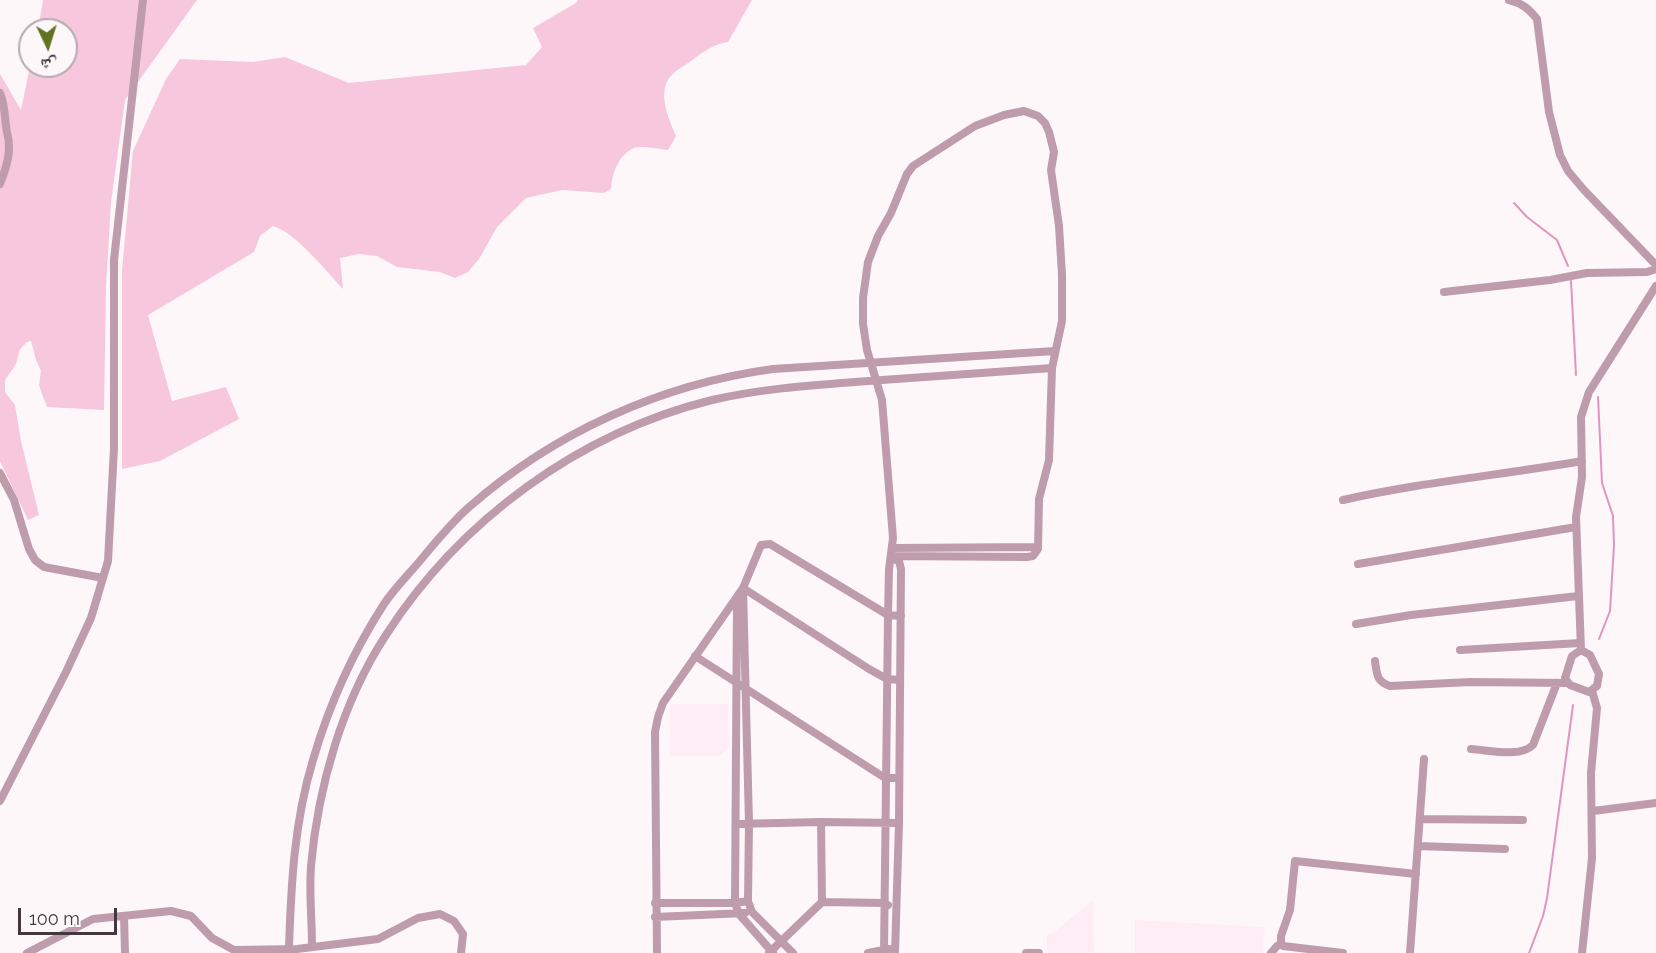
<!DOCTYPE html>
<html>
<head>
<meta charset="utf-8">
<style>
  body { margin:0 }
  #map { position:relative; width:1656px; height:953px; overflow:hidden; background:#fef7fa; font-family:Raleway,"Noto Naskh Arabic",sans-serif }
  canvas { display:block }
  .north { position:absolute; left:18px; top:18px; width:60px; height:60px; box-sizing:border-box; background:#fef7fa; border:2px solid #b4aaae; border-radius:50%; rotate:176deg; font-size:16px; font-weight:700; line-height:24px; text-align:center; color:#44373d }
  .north::after { content:''; display:block; margin:auto; width:21px; height:27px; background:#617322; clip-path:polygon(50% 0,100% 100%,50% 72%,0 100%) }
  .scale { position:absolute; left:18px; top:908px; width:99px; height:27px; box-sizing:border-box; border:3px solid #44373d; border-top:0; padding-left:8px; font-size:18px; line-height:21px; white-space:nowrap; color:#44373d; -webkit-text-stroke:4px #fef7fa; paint-order:stroke }
</style>
</head>
<body>
<div id="map">
<canvas width="1656" height="953"></canvas>
<div class="north">ش</div>
<div class="scale">100 m</div>
</div>
<script>
const c = document.querySelector('canvas').getContext('2d');
c.lineJoin = 'round';
function paint(path, color) { c.fillStyle = color; c.fill(path, 'evenodd'); }
function stroke(path, color, width, dash) { c.strokeStyle = color; c.lineWidth = width; c.lineCap = dash ? 'butt' : 'round'; c.setLineDash(dash || []); c.stroke(path); }
paint(new Path2D(`
  M728,704L729,747L720,756H670V704Z
  M1093,900L1094,953H1047V934L1053,933Z
  M1135,920L1265,927L1262,953H1135Z`), '#feedf5');
paint(new Path2D(`
  M43,0H197L125,100L111,202L106,287L104,410L47,407L42,394L39,385L41,371L36,360L31,341L27,342L20,349L16,364L5,380V392L15,405L21,441L39,515L28,520L0,461V74L21,110L30,66H66V30H38Z
  M578,0H752L728,42C712,45 704,51 691,61C684,66 670,73 667,82C659,99 670,121 676,136L668,150C658,149 643,145 634,148C618,155 612,174 611,189L604,193L562,190L526,198L497,227L479,259L468,272L455,278L440,272L397,267L377,256L359,254L340,258L343,289C326,271 296,233 273,226L260,236L254,252L148,315L172,401L226,387L239,419L160,461L122,469V270L133,151L166,79L180,59L253,62L285,57L349,83L526,65L542,47L533,28L576,3Z`), '#f6c7dd');
stroke(new Path2D(`
  M1514,203L1527,217L1557,240L1568,266
  M1571,281L1576,375
  M1598,397L1602,483L1613,516L1614,545L1610,611L1599,639
  M1529,953L1543,916L1547,898L1573,705`), '#e295bc', 2);
stroke(new Path2D(`
  M1509,0C1522,3 1529,9 1537,19L1549,112L1560,155L1568,171L1584,190L1656,265
  M0,93C6,108 4,118 7,132C12,150 7,166 0,184
  M1444,292L1550,280L1587,273L1647,272L1656,269
  M0,473L14,500L29,549L35,560L44,567L103,578
  M1343,500C1422,482 1502,475 1582,461
  M893,548L1038,547
  M891,558L899,561L901,569L899,823L895,953
  M1358,564L1576,527
  M743,588L749,823L748,901L752,912L793,953
  M743,588L869,669L887,679L900,680
  M737,598L735,903L739,914L773,953
  M1356,624L1411,615L1578,596
  M1460,650L1580,643
  M1581,650L1576,517L1582,477L1581,417L1589,392L1656,286
  M1581,650L1590,655L1599,674L1597,686L1589,692L1570,685L1565,678L1572,656Z
  M695,656L885,778H899
  M1375,661C1377,674 1376,681 1390,686L1470,682L1567,683
  M1471,749C1489,750 1520,758 1533,745L1557,683
  M0,801L66,672L91,618L108,561L114,448V260L143,0
  M1593,811L1656,803
  M1420,819L1523,820
  M821,822L822,902
  M736,824L821,822L899,823
  M1418,846L1505,849
  M655,903H735L748,901
  M124,916L125,953
  M655,917L745,913
  M312,947C312,920 309,892 311,866C318,787 342,702 386,635C460,520 579,433 712,400C764,388 816,385 868,381C930,377 991,372 1052,368
  M289,949C291,886 294,822 313,760C329,705 353,652 384,604C394,589 407,576 419,562C434,544 450,524 468,508C553,433 661,384 773,369L1055,351
  M27,953L93,919L171,911L191,916L212,938L234,950L297,949L378,939L418,918L440,914L454,921L463,934L461,953
  M657,953L655,732L658,717L663,703L743,588L761,545L770,544L888,615L901,616
  M769,953L822,902L884,903L888,905
  M868,953L889,949
  M884,953L888,615L889,569L893,538L882,400L867,350L863,324V298L868,262L878,236L891,213L907,174L913,166L975,126L1004,115L1024,111L1038,116L1045,123L1049,132L1054,152L1051,170L1059,226L1062,275V321L1052,368L1049,460L1039,499L1038,549L1033,556L1027,557L891,556
  M1026,953H1039
  M1271,953L1277,946
  M1343,953L1283,946L1281,944V936L1290,910L1295,861L1416,874
  M1410,953L1424,759
  M1582,953L1592,858L1591,773L1597,708L1592,691`), '#bf9cac', 8);
</script>
</body>
</html>
